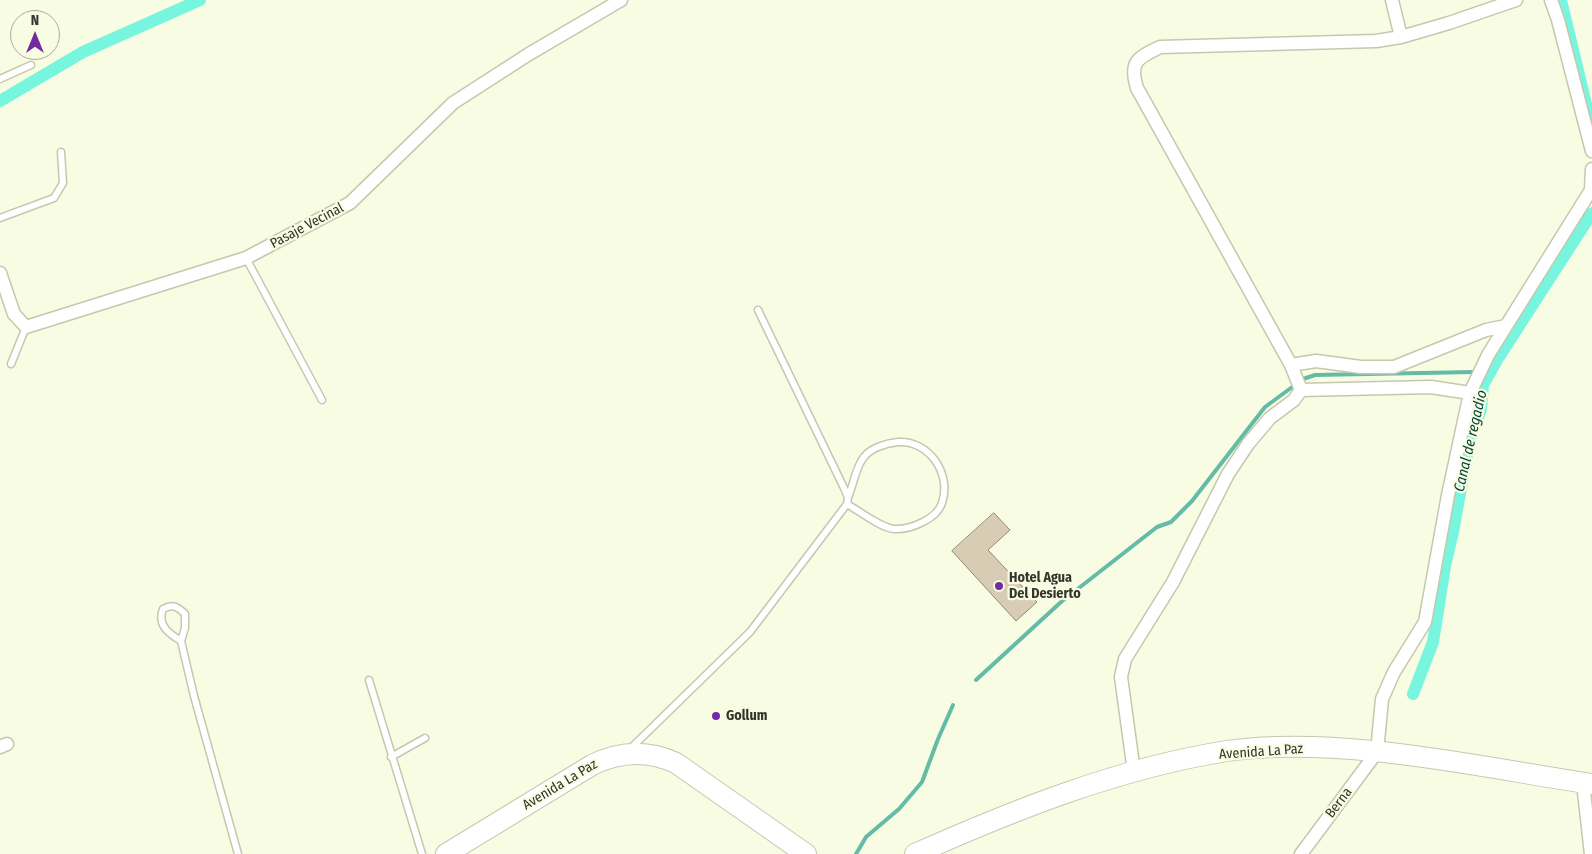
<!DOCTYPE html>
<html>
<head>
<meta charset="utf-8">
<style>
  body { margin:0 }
  #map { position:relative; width:1592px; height:854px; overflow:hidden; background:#f8fce3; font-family:"Fira Sans Condensed",sans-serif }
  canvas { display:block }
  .north { position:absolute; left:10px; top:10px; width:50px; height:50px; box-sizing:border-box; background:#f8fce3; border:1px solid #aaac99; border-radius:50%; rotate:0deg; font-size:14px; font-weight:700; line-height:20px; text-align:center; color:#34352b }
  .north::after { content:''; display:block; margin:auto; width:18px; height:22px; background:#732c9f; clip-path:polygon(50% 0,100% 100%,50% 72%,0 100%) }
</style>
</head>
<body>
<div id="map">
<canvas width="1592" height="854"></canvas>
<div class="north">N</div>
</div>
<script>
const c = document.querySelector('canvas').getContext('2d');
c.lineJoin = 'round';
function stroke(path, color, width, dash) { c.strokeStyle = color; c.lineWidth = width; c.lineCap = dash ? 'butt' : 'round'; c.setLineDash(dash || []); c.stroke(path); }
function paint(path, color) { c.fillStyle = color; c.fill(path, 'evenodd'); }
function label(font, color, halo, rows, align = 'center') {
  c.font = font + ' "Fira Sans Condensed",sans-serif'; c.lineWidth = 4.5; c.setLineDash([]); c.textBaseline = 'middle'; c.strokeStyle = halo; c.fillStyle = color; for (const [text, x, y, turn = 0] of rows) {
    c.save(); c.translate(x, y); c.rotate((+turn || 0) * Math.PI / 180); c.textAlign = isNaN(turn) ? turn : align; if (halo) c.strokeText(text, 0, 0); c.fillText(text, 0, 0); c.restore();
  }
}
stroke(new Path2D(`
  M1303,379L1315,375L1474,372
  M976,680L1061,602L1157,527L1171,522L1192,501L1265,407L1295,385
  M856,854L866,837L899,809L922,782L938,739L953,705`), '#64bba8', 4);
stroke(new Path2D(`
  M1561,0L1592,129
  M0,101L83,52L200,0
  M1413,694L1433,642L1445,566L1453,532L1470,438L1481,409L1483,385L1497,360L1592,213`), '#78f5de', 12);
const building = new Path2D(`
  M994,513L1010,530L988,550L1037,602L1016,621L952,551Z`);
paint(building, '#d9ccb5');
stroke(building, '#948873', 1);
const service = new Path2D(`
  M0,79L31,65
  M0,218L54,198L63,183L61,152
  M246,258L322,400
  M11,364L26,327
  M847,504C859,511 881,528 894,529C910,530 937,519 942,503C952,474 929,440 898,442C886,443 871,448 864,457C855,468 854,484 848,497
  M181,641C168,633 157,625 163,609C173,604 177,606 185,614V628L181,641L194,696L238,854
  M369,680L422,854
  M629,750L750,632L847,504L848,497L843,486L758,310
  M391,757L425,738`);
const minor = new Path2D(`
  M1392,0L1401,37L1449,23L1516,0
  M1551,0L1558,20L1592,151
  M0,273L14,314L26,327L246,258L350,203L453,103L529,54L621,0
  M1291,365L1316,361L1361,367H1394L1486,330L1506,326
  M1301,390L1291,365L1137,88C1129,62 1137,58 1160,47L1376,41L1401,37
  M0,747L7,744
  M1134,772L1121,677L1125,659L1173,582L1228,474L1248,444L1270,418L1294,400L1301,390L1431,387L1470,393
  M1583,783L1591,854
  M1301,854L1377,752L1382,699L1394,672L1425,622L1448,495L1470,393L1488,355L1591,190L1592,169`);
const primary = new Path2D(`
  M446,854L592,765C620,751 648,750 676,763L806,854
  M915,854C1014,810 1119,768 1227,751C1340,735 1479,767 1592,784`);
stroke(service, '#c4c8af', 9);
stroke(minor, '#c4c8af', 15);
stroke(primary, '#c4c8af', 22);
stroke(service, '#fff', 6);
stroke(minor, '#fff', 12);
stroke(primary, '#fff', 20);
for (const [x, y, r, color] of [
  [999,586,5,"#732c9f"],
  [716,716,5,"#732c9f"]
]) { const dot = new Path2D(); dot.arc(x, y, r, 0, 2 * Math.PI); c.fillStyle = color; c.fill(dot); stroke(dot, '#f8fce3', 2); }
label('14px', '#34352b', '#f8fce3', [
  ["Pasaje Vecinal",307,226,-28],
  ["Avenida La Paz",1261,752,-4],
  ["Avenida La Paz",560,785,-31],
  ["Berna",1339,803,-53]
]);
label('bold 14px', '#34352b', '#f8fce3', [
  ["Hotel Agua",1009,578],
  ["Del Desierto",1009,594],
  ["Gollum",726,716]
], 'left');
label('italic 15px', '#09443c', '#f8fce3', [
  ["Canal de regadio",1471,441,-77]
]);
</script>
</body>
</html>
